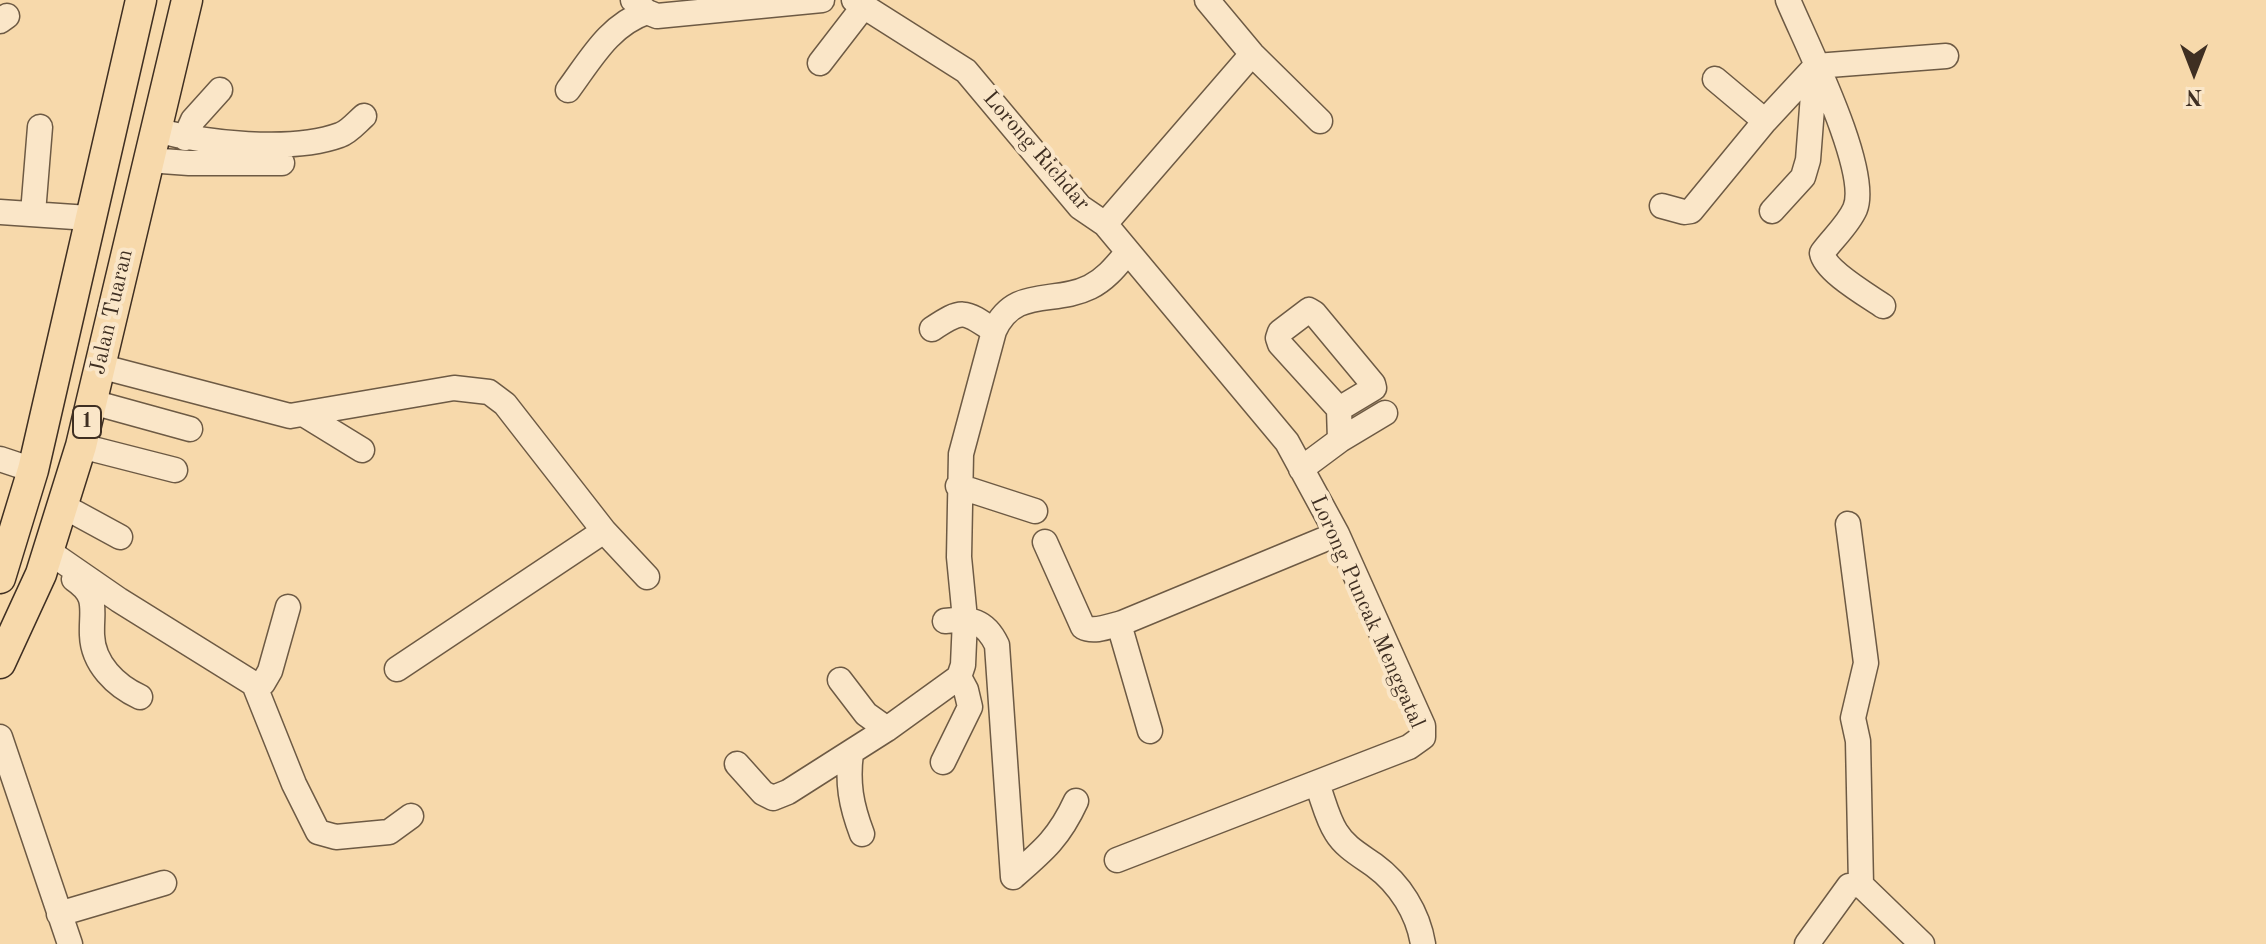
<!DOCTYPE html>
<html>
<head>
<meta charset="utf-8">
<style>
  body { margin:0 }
  #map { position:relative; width:2266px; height:944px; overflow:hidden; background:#f7d9ab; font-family:"Old Standard TT",serif }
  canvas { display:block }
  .north { position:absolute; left:2154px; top:32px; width:80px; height:80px; -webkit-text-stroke:6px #fae6c8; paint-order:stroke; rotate:180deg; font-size:22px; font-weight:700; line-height:32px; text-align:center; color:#3f2f22 }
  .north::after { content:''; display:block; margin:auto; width:28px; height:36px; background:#3f2f22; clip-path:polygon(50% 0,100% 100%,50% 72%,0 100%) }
</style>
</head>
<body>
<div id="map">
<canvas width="2266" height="944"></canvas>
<div class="north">N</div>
</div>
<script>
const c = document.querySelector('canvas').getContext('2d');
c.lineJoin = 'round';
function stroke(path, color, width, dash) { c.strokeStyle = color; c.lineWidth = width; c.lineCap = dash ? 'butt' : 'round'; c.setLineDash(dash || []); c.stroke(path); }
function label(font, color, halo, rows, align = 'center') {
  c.font = font + ' "Old Standard TT",serif'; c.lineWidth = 8; c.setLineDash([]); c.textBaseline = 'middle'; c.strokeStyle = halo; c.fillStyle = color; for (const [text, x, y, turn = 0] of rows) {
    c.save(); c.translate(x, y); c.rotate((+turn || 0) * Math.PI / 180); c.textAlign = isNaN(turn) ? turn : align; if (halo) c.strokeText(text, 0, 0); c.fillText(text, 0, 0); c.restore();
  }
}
const minor = new Path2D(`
  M633,0L647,12L657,16L822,0
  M854,0L966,71L1080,207L1105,224L1287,442L1337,534L1423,726V737L1409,747L1117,860
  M1207,0L1252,54L1320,121
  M1788,0C1805,41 1871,171 1855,209C1848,225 1832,239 1822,253C1825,271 1867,295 1883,306
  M0,21L7,16
  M820,63L864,6
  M1715,79L1765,121
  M568,90C591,59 609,25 647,12
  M155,130C205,143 291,153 340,135C349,132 357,122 364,116
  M185,138L193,120L220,90
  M148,160L189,163H282
  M1662,206L1684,212L1691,211L1765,121L1816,66L1946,56
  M1772,211L1803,177L1808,160L1815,69
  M0,212L89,218
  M33,213L40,127
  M1105,224L1252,54
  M932,329C962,309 964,310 994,331
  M99,366L290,416L454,388L489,392L505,404L604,531L397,669
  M92,402L190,429
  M1339,409L1374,388L1373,384L1314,313L1309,310L1280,332L1278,338L1280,344L1339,409L1340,440
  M305,415L362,450
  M81,446L175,470
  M0,459L33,470
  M1301,469L1340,440L1385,413
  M958,486L1035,511
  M63,506L120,537
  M1848,524L1866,663L1853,718L1858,741L1861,885
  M604,531L647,577
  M1045,542L1083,627C1094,633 1110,626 1122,623
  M48,551L119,600L254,684L294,784L318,832L336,837L389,832L411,816
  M74,579C99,596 91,609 92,635C93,664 116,686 140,697
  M945,621C971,618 985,620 997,645L1013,877
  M840,680L866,714L887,729
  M263,683L270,671L288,607
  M1150,731L1121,631L1122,623L1337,534
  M0,737L70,944
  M851,753C847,783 851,805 862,834
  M943,762L970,707L966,690L959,677
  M737,764L763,793L773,798L788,792L887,729L959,677L963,665L965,619L959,557L961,454L994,331C1014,286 1054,305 1090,287C1106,279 1116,266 1127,253
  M1317,784C1323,799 1327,818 1336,832C1345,847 1360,855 1374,865C1400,884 1418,913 1423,944
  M1013,877C1043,851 1059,838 1076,801
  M59,914L164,883
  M1807,944L1849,886L1861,885L1922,944`);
const major = new Path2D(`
  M0,578L33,470L141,0
  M0,663L41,574L81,446L187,0`);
stroke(minor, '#6d5a44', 27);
stroke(major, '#3f2f22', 33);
stroke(minor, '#fae6c8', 24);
stroke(major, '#f7d9ab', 30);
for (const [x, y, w] of [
  [87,422,28]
]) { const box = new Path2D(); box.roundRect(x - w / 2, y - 16, w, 32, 6); c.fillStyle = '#fae6c8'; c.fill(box); stroke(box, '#3f2f22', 2); }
label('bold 20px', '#3f2f22', null, [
  ["1",87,422]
]);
label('22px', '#3f2f22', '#fae6c8', [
  ["Lorong Richdar",1036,151,49],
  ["Jalan Tuaran",112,312,-77],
  ["Lorong Puncak Menggatal",1367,612,66]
]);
</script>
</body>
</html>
